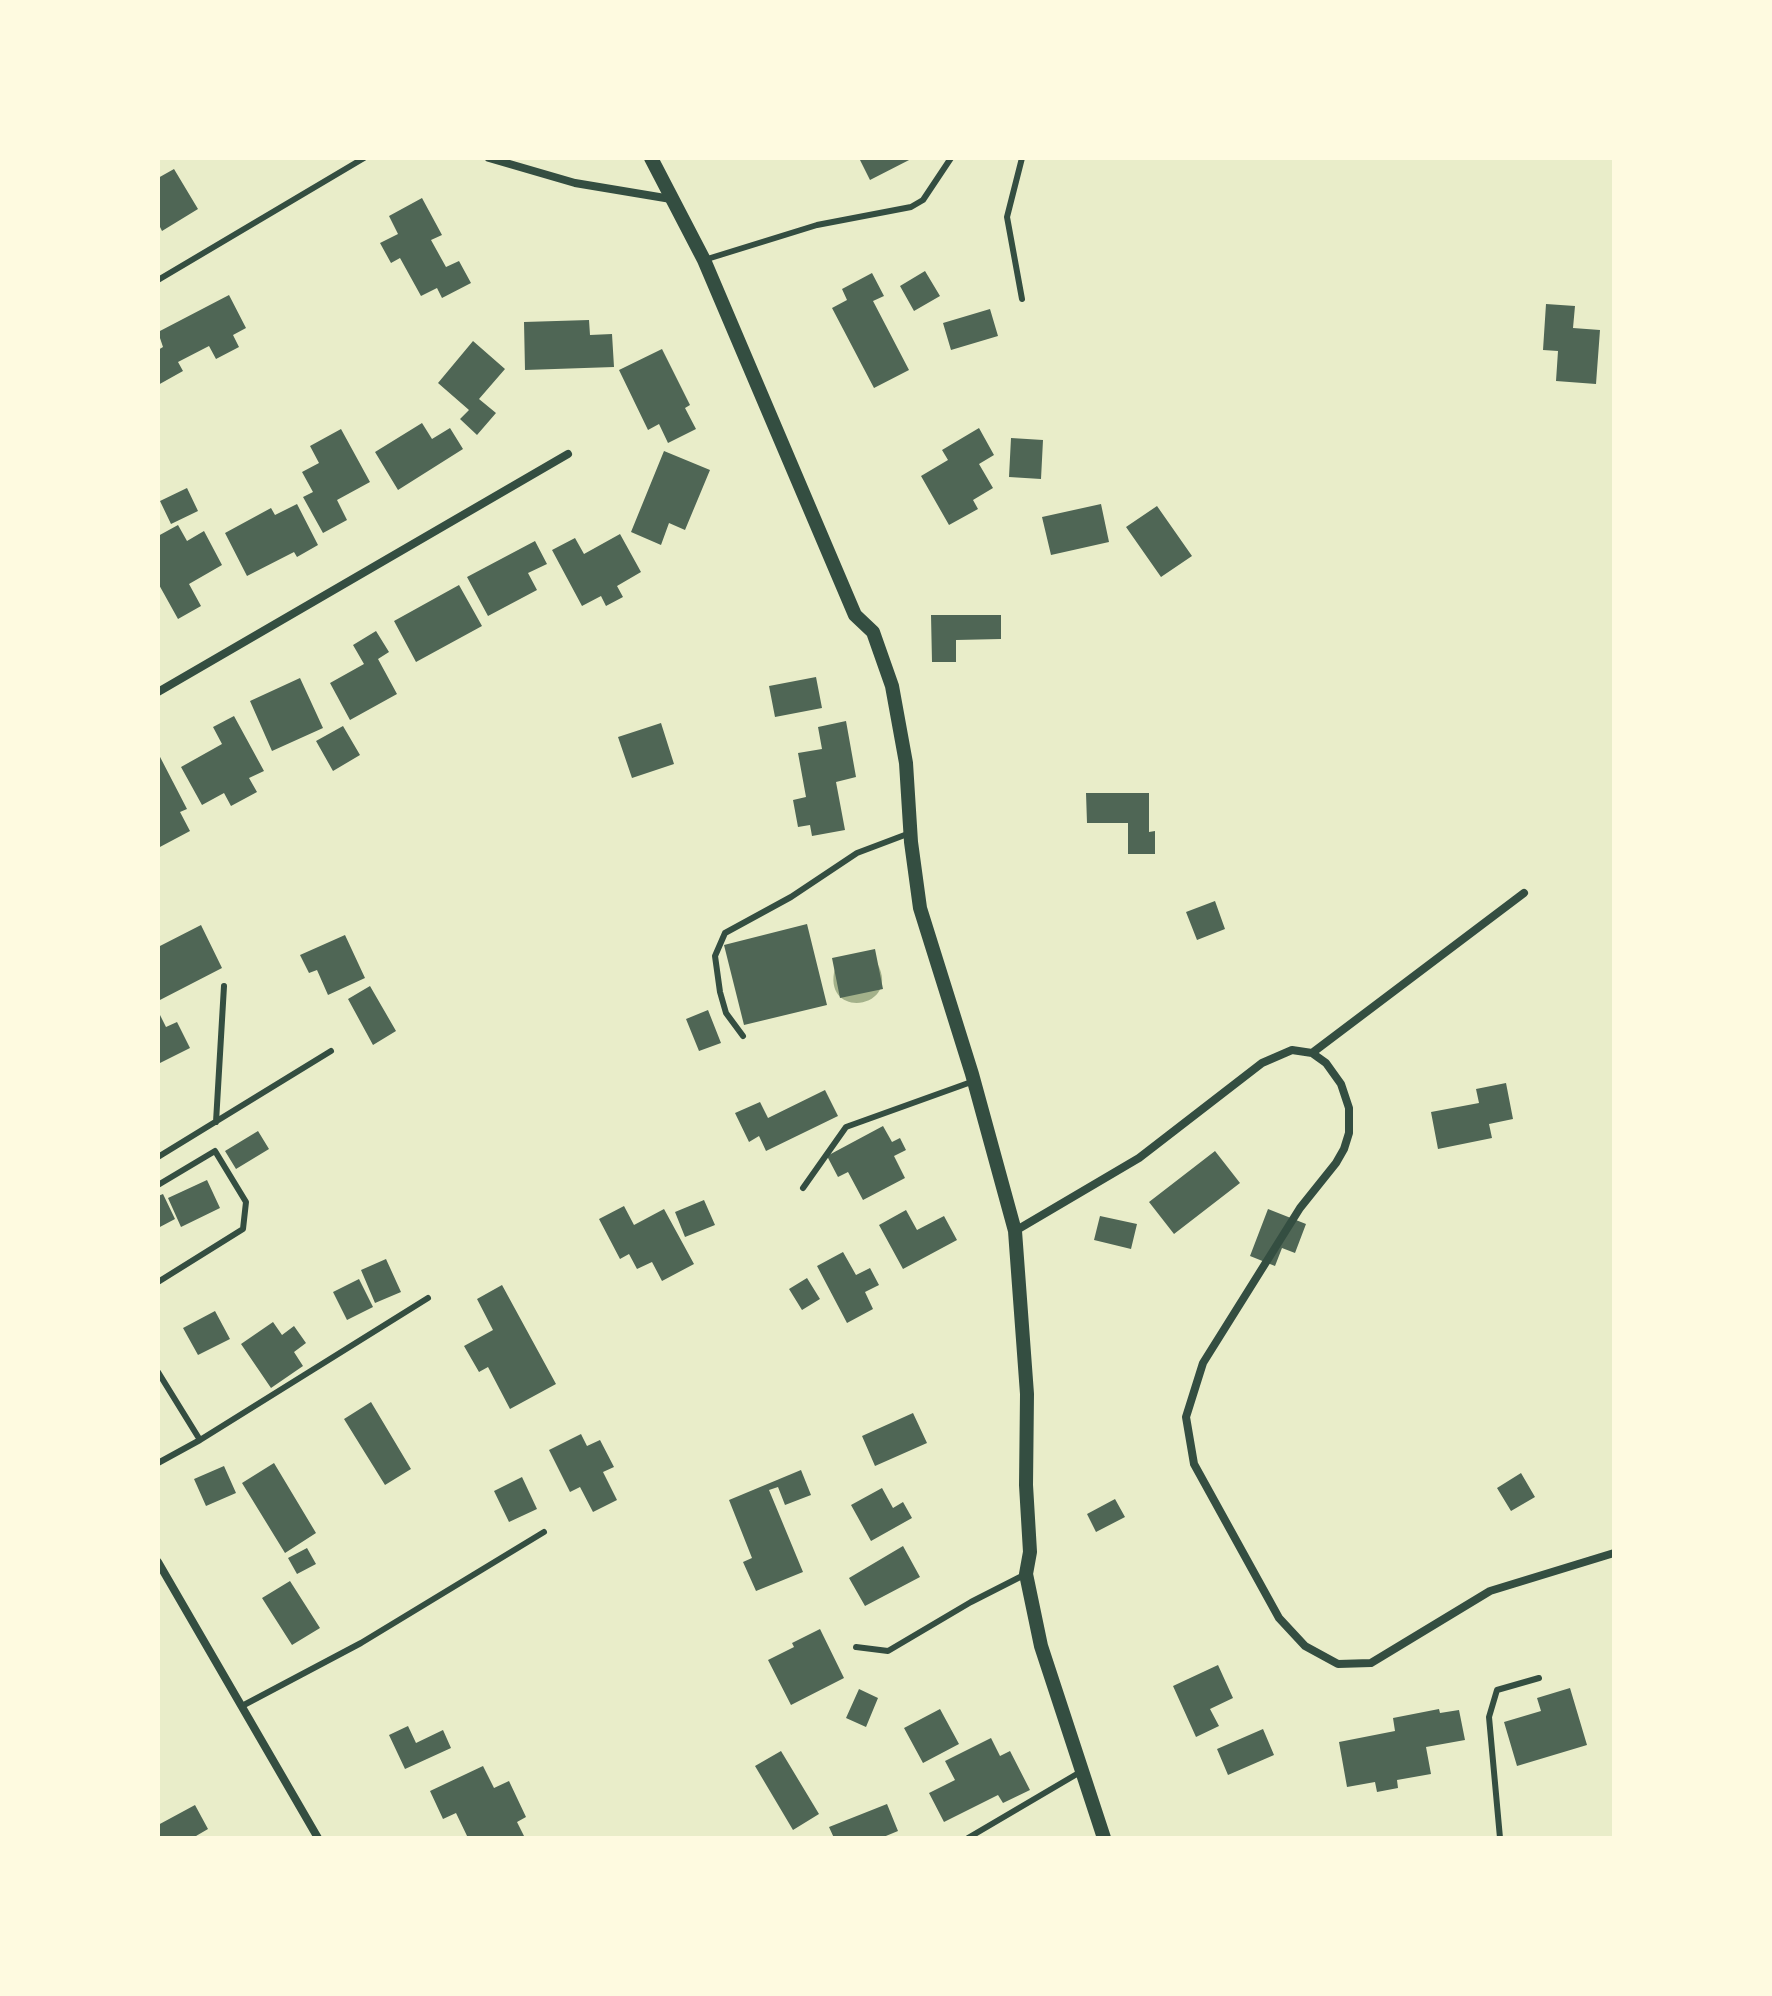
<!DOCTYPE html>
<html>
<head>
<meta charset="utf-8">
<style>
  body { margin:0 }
  #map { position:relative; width:1772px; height:1996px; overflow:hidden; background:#e9edc9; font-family:Merriweather,serif }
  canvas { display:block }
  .frame { position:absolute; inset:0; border:160px solid #fefae0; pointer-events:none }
</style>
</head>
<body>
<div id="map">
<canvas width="1772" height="1996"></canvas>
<div class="frame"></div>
</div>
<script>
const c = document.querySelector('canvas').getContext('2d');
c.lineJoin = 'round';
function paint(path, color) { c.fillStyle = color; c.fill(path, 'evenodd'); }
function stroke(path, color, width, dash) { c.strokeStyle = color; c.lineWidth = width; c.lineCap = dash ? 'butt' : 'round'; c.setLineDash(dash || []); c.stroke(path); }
paint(new Path2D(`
  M877,963C903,1009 821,1021 835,968Z`), '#a3b18a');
paint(new Path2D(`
  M859,158H913L870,180Z
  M174,169L198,209L162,231L158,223V178Z
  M422,198L442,235L431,240L446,267L459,261L471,283L442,298L437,288L421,296L400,258L391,263L380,243L398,234L389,216Z
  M925,271L940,296L914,311L900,286Z
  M872,273L884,296L873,301L909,370L874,388L832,308L847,300L842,289Z
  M229,295L246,328L233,335L239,347L216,359L209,346L178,362L183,371L158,385V350L163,347L158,332Z
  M1546,304L1575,306L1573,328L1600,330L1596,384L1556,381L1558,351L1543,350Z
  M990,309L998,336L951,350L943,323Z
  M589,320L590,335L612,334L614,367L525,370L524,322Z
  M473,341L505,369L479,399L496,413L477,435L460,419L469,410L438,383Z
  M662,349L690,405L685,408L696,429L668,443L659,424L648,430L619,370Z
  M422,423L432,439L450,428L463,449L398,490L375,452Z
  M979,428L994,455L979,464L993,488L973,500L978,509L949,525L921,476L948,460L942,450Z
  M341,429L370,482L337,500L347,520L323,533L303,497L313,492L302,472L319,463L310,446Z
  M1011,438L1043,440L1041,479L1009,477Z
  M664,451L710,470L685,530L669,523L661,545L631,532Z
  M187,488L198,511L171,524L160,501Z
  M297,504L318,545L297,557L294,552L247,576L225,533L271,508L275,515Z
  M1101,504L1109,542L1051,555L1042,517Z
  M1157,506L1192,556L1161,577L1126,527Z
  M178,525L187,541L204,531L222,565L189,584L201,606L178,619L158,583V536Z
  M620,534L641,572L617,586L623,597L606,606L601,596L582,606L552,550L575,538L584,554Z
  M535,541L547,564L528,573L537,590L488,616L467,577Z
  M459,585L482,626L416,662L394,621Z
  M931,615H1001V639L956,640V662H932Z
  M376,631L389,652L378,659L397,694L350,720L330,683L364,664L353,645Z
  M816,677L822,708L775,717L769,686Z
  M300,678L323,728L272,751L250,701Z
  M234,716L264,771L249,778L257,792L231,806L224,793L202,805L181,767L222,744L213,727Z
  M846,721L856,777L836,782L845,830L812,836L810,825L798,827L793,800L806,797L798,753L822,749L818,727Z
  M661,723L674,764L632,778L618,737Z
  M343,726L360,755L333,771L316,741Z
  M158,753L187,809L180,812L190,831L158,848Z
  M1086,793H1149V832L1155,831V854H1128V823H1087Z
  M1215,901L1225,929L1197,940L1186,912Z
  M807,924L827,1005L744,1025L724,945Z
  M201,925L222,968L158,1001V947Z
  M345,935L365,978L328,995L317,970L309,973L300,955Z
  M875,949L883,989L840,998L832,958Z
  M370,986L396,1031L373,1045L348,999Z
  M708,1010L721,1043L699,1051L686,1019Z
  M158,1011L166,1027L177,1022L190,1048L158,1064Z
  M1506,1083L1513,1119L1489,1124L1492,1138L1438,1149L1431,1112L1479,1103L1476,1089Z
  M825,1090L838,1116L766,1151L759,1136L749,1142L735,1113L760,1102L768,1118Z
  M883,1126L892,1142L900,1138L906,1150L894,1156L905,1178L863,1200L848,1172L838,1177L827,1156Z
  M258,1131L269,1149L236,1169L225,1151Z
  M1215,1151L1240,1183L1174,1234L1149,1202Z
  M207,1180L220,1208L181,1227L168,1198Z
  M163,1194L175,1219L158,1228V1196Z
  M704,1200L715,1225L685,1237L675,1212Z
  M624,1206L634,1225L664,1209L694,1264L662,1281L652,1262L637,1269L629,1254L620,1259L599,1219Z
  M1268,1209L1306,1224L1295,1253L1282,1248L1275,1266L1250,1256Z
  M906,1210L917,1230L944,1216L957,1240L903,1269L879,1225Z
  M1100,1216L1137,1224L1131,1249L1094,1240Z
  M843,1252L856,1275L870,1268L879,1285L865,1292L873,1309L847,1323L817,1266Z
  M386,1259L401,1292L375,1303L361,1270Z
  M807,1278L820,1299L802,1310L789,1289Z
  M359,1279L373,1307L347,1320L333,1292Z
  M502,1285L556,1384L510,1409L488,1367L479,1372L464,1346L493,1330L477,1299Z
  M215,1311L230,1339L198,1355L183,1328Z
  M273,1322L282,1335L294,1326L306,1343L294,1352L303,1366L271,1388L241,1344Z
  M371,1402L411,1469L385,1485L344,1419Z
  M913,1413L927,1443L875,1466L862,1436Z
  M581,1434L587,1446L600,1440L614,1467L603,1472L617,1500L593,1512L580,1487L570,1492L549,1450Z
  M274,1463L316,1533L285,1553L242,1483Z
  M224,1466L236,1493L206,1506L194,1479Z
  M801,1470L811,1495L785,1505L778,1487L769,1490L803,1572L756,1591L743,1562L752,1558L729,1500Z
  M1521,1473L1535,1497L1511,1511L1497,1488Z
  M522,1477L537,1509L509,1522L494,1491Z
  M882,1488L893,1508L903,1502L912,1518L871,1541L851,1505Z
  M1115,1499L1125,1517L1096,1532L1087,1514Z
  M903,1546L920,1577L865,1606L849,1578Z
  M307,1548L316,1564L297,1574L288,1558Z
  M290,1581L320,1628L292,1645L262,1598Z
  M820,1629L844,1678L791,1705L768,1660L794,1647L792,1643Z
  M1218,1665L1233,1698L1210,1709L1219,1726L1196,1737L1173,1686Z
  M1570,1688L1587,1745L1517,1766L1504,1722L1541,1711L1537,1698Z
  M859,1689L878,1698L866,1727L846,1718Z
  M940,1709L959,1744L923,1763L904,1728Z
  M1439,1709L1440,1713L1459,1710L1465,1740L1426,1747L1431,1774L1397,1780L1398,1788L1377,1792L1375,1782L1347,1787L1339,1742L1395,1731L1393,1718Z
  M408,1726L416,1743L443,1730L451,1748L405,1769L389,1735Z
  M1263,1729L1274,1755L1228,1775L1217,1749Z
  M991,1738L1000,1756L1010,1751L1030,1790L1003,1803L998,1795L944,1822L929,1793L955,1780L945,1761Z
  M781,1751L819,1814L793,1830L755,1766Z
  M483,1766L494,1788L509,1781L526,1817L517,1822L525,1838H468L456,1813L443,1819L430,1791Z
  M887,1804L898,1831L881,1838H834L829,1827Z
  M195,1805L208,1829L196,1836L197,1838H158V1825Z`), '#4f6655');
stroke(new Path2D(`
  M704,260L817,225L911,207L923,200L951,158
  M158,280L364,158
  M1022,299L1007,217L1022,158
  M743,1036L726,1013L720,992L715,956L725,933L791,897L857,853L910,833
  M216,1122L224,986
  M158,1157L331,1051
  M158,1185L215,1151L246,1202L243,1229L158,1282
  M803,1188L846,1127L974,1081
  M158,1372L200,1440
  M158,1463L200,1440L428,1298
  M856,1647L888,1651L971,1602L1026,1574
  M242,1706L361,1643L544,1532
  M968,1838L1082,1771
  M1500,1838L1489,1717L1497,1690L1539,1678`), '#344e41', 6);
stroke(new Path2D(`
  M489,158L575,183L671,199
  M158,692L568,454
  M1312,1053L1524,893
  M1015,1231L1139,1158L1262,1063L1292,1050L1312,1053L1326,1063L1341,1084L1349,1108V1133L1344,1149L1336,1163L1300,1208L1203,1363L1186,1417L1194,1464L1279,1618L1305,1646L1338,1664L1371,1663L1490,1591L1614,1553
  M158,1562L318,1838`), '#344e41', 8);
stroke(new Path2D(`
  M651,158L704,260L855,615L873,632L892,686L906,763L911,842L920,908L972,1074L1015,1231L1027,1394L1026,1485L1030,1552L1026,1574L1041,1646L1104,1838`), '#344e41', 14);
</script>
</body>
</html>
